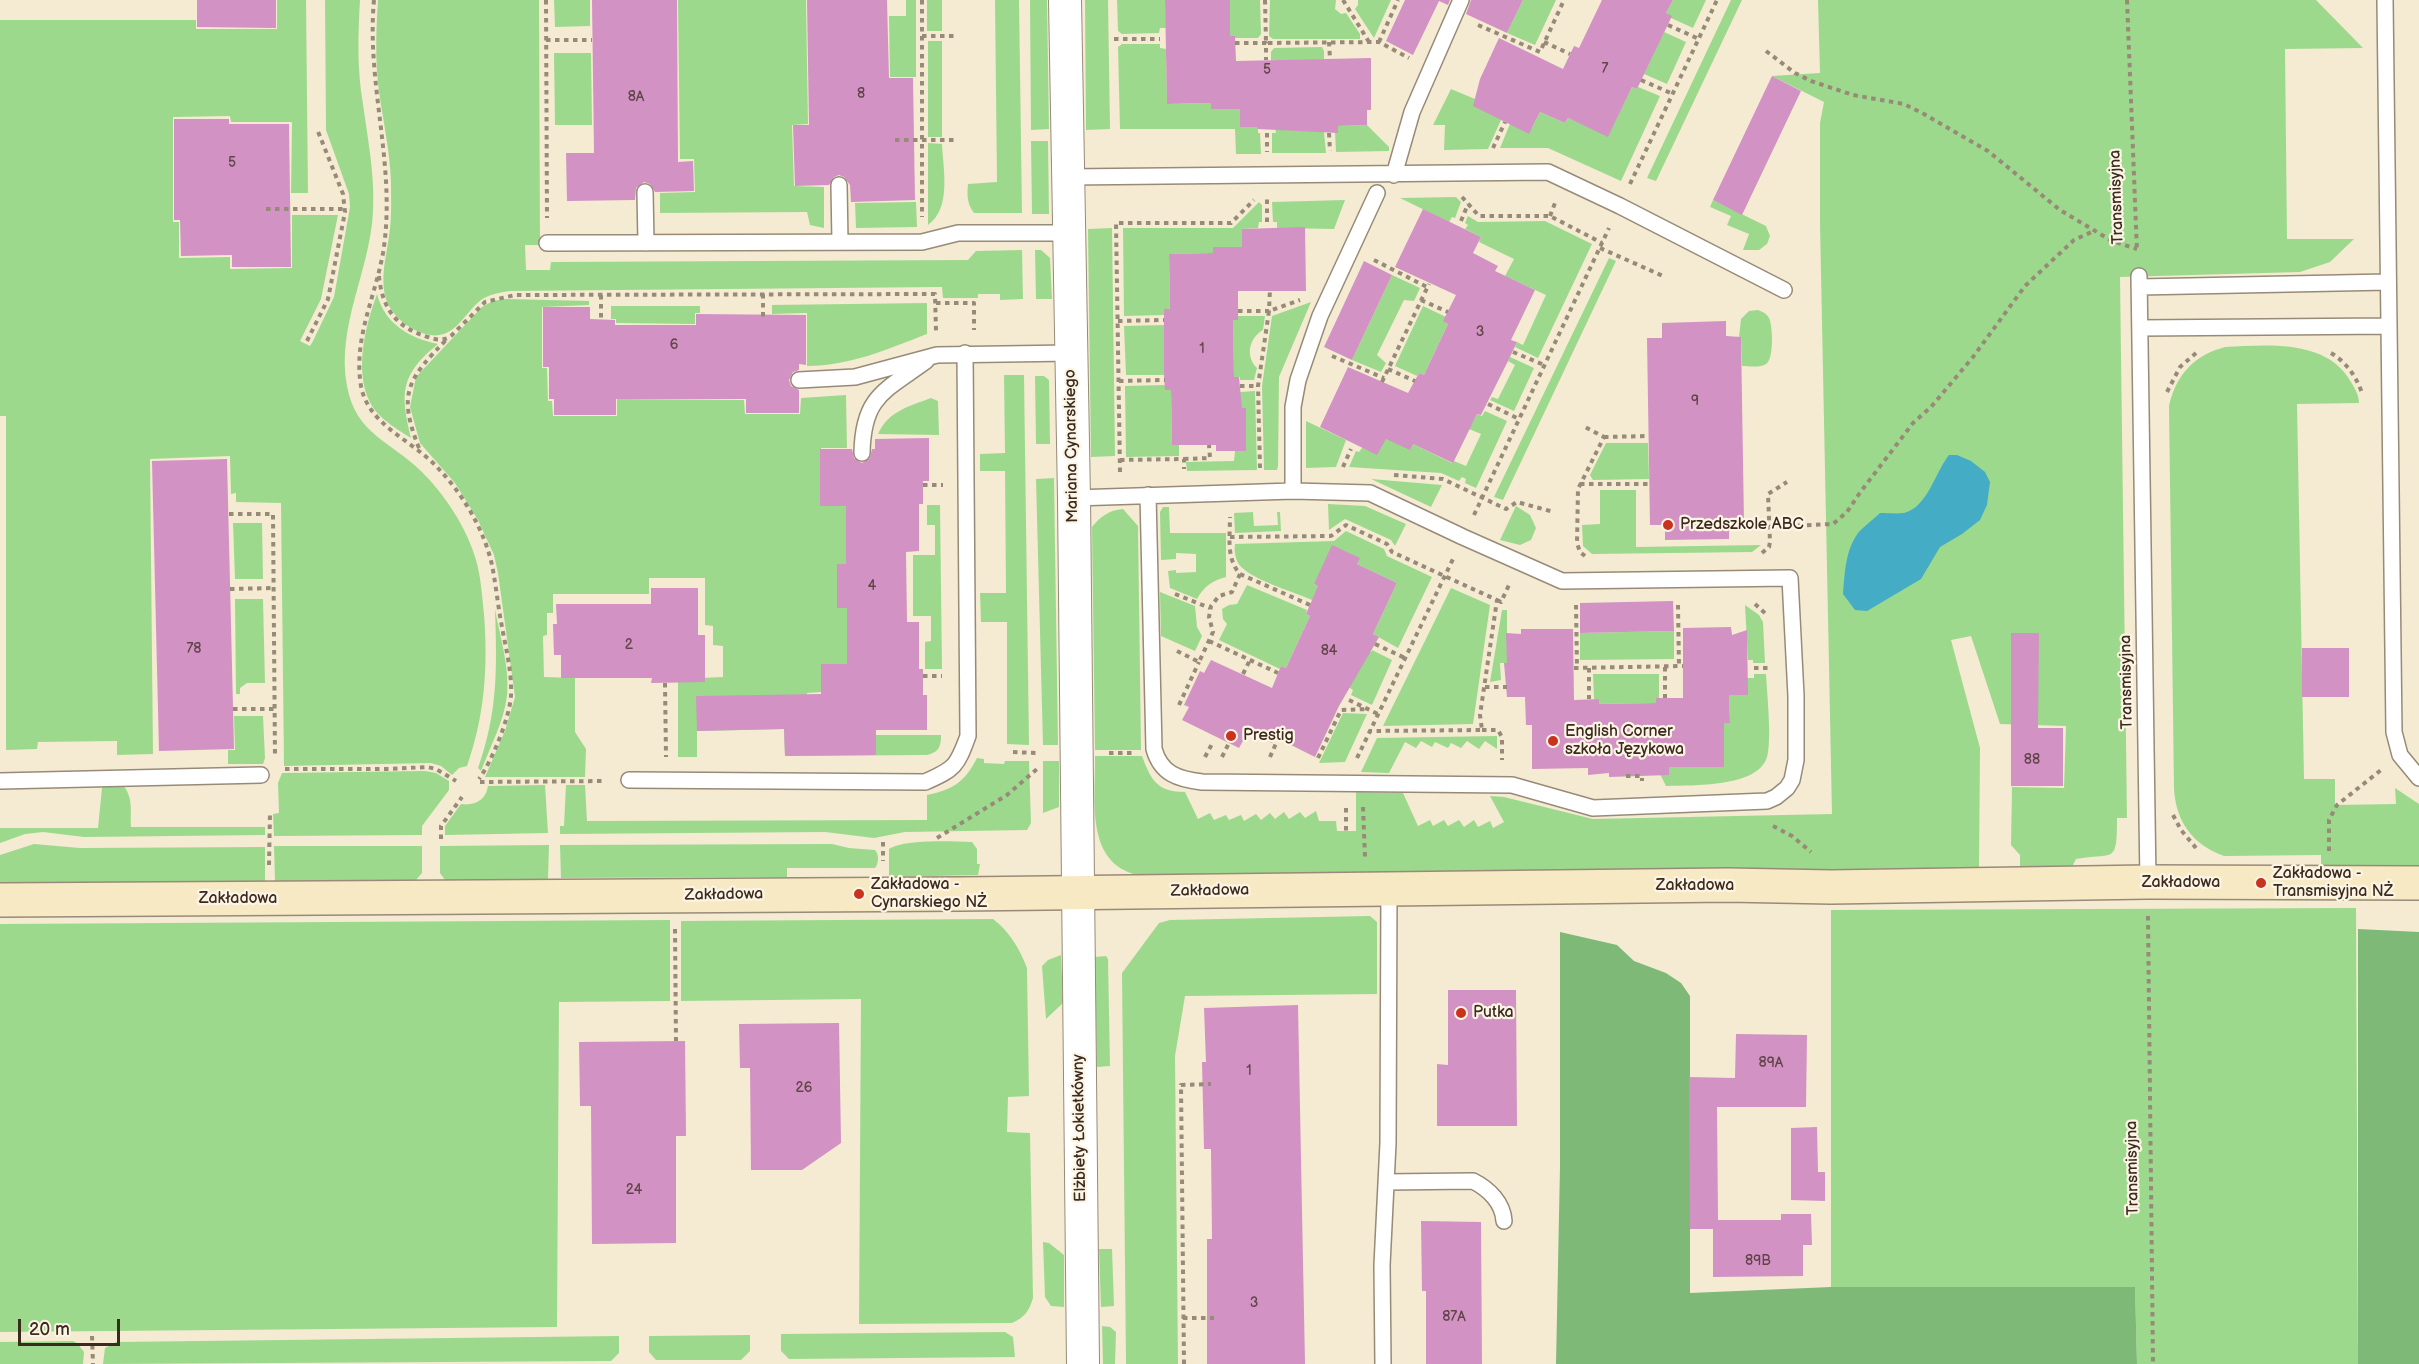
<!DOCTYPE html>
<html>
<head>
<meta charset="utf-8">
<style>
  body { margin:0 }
  #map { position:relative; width:2419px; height:1364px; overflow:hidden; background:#f4ebd2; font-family:"Balsamiq Sans",sans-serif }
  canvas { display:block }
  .scale { position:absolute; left:18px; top:1319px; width:102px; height:27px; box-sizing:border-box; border:3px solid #3b2a1e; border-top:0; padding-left:8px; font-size:18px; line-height:21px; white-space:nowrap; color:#3b2a1e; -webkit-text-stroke:4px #fcf5e5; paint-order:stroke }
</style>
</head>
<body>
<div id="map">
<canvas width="2419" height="1364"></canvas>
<div class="scale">20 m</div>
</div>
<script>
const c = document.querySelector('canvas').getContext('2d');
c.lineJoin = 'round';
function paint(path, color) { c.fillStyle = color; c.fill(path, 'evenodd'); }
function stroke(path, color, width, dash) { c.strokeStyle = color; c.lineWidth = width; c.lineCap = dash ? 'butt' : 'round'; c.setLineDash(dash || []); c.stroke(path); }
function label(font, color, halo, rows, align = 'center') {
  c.font = font + ' "Balsamiq Sans",sans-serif'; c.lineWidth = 4.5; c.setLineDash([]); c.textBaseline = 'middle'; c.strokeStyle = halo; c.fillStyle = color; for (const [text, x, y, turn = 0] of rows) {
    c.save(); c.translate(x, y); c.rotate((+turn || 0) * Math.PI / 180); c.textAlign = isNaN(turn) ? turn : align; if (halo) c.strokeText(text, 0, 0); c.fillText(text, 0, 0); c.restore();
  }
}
paint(new Path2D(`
  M277,0H306L308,193H291L292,122H231L230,116L173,117V222H179V258L230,257V269L292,268V215H338L321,299L300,341L310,346L313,341L334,297L350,207L349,194L326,130L325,0H360C358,35 357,70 363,104C368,141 375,175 373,212C370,271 336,326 347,386C356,435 391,441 422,472C445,495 467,528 476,560C481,577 482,596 484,614C488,667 485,715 467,766L459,768L452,775L441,766L431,763L284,766L281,503L236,502V493L231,494L230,456L150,459L153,754L117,755V741L38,742L37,749L6,750V416H0V20H196V29H277Z
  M378,0H539L540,245H525L526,270H550L551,262L968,260L976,251L1022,250L1023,299L1000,300V294H978V298H943L942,287L510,291C501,292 492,294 484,298C465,310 457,339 430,335C412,332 392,317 386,299C380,277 386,259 389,236C392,218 391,200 391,182C390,151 383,121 379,91C375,61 376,31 378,0Z
  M554,0H590V26L555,27Z
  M678,0H806L808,124L792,125L794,186L824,187V228L810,225L807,212L660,213V193L695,192L694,159H680Z
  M906,0H916V77H890L889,16H906Z
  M927,0H942V31H927Z
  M995,0H1019L1022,213H974C967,204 967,195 968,184L997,182Z
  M1030,0H1047L1049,129L1031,130Z
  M1085,0H1108L1110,129L1086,130Z
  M1117,0H1165L1166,28H1160L1159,33L1122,34L1118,31Z
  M1230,0H1260L1261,34L1258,38H1235L1230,36Z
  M1270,0H1336L1335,9L1341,14L1346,13L1360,34V39H1273L1269,36Z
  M1358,0H1391L1374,38L1355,9L1358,5Z
  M1523,0H1556L1535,45L1507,33Z
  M1673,0H1706L1693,28L1671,18L1666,13Z
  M1731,0H1742L1656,181L1647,178Z
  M1818,0H2316L2363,48L2285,49L2287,239H2354L2330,262L2300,272L2120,277L2127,818H2117C2117,866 2114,852 2076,859L2071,869L2020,868V855L2011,845L2012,787L2064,788L2066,726L2000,724L1971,636L1951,640L1980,748L1979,868L1138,875C1084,863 1096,798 1095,756H1142C1151,780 1157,792 1185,792L1198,819L1210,813L1214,820L1226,815L1229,820L1241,815L1244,821L1256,814L1261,820L1270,813L1275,819L1284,812L1289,819L1300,812L1305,818L1316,811L1319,821H1336L1337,831H1356V792L1403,793L1418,826L1430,820L1433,826L1444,820L1448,826L1459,820L1464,827L1474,820L1478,827L1490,821L1493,828L1504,822L1490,796L1504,797L1593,819L1832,814L1820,224V123L1824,102L1772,76L1820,73Z
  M1664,32L1686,42L1667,84L1644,74Z
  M928,41H942V137H928Z
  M1122,44H1160V48L1166,49L1167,104L1211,103L1212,109H1240L1241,127H1258V133H1260L1261,154H1236L1235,129H1120L1118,47Z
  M1322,47L1324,51V59L1275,65V60H1271V52L1274,48Z
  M554,53H591L592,125H555Z
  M1632,87L1637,89L1638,87L1660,96L1621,181L1548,148H1500L1510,124L1517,121L1532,128L1540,112L1565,123L1568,118L1608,136Z
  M1451,89L1475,99L1501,120L1488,149L1444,150L1445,125H1433Z
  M1367,125L1389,147V151L1336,152L1335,132H1338V126Z
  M1275,127L1324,132L1326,153H1272V133H1276Z
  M1031,141H1048L1049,214H1032Z
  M928,143L942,144C943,169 952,208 928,225Z
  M1456,197L1461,202L1455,218L1452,217L1449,222L1400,198Z
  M1345,200L1334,229L1277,228V222H1273L1272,202Z
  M1713,200L1766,226L1770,236L1767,244L1759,250H1743L1749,234L1727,225L1731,216L1710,207Z
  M916,202L917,227L856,228L855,203Z
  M1259,202L1262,205V222H1259L1258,228L1242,229V247H1214L1213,253L1169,254L1170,309H1164V315L1124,316L1123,228H1233Z
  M1468,216L1478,222L1545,221L1592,244L1538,358L1515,347L1517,342L1523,345L1546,295L1505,276L1514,259L1479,242L1481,237L1465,229L1468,225L1465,223Z
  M1112,228L1115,456L1091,457L1088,229Z
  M1035,250H1041L1050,258L1052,299H1036Z
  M1609,258L1616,261L1503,500L1494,497Z
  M1392,275L1420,288L1414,301L1404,300L1377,355L1386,363L1381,372L1352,360Z
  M377,294C385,324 409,338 438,344C400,375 400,393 411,438C398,430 383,421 374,409C352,377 365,327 377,294Z
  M506,299L589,301V305L542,307V368H547L548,401H552L553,416H617V399L744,400L745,414H800L801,398L846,395L847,448H821L820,506H846V564H837V607L847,608V664H821V692L807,693V723L876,735H941C941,747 939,752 927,755L785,756L784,729L697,731V757H678V679L723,677V646L713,645V626L705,625V578H649V594H553V613H547V635L543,636L544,677L575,678V732L586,749L585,777H485L505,731L515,697L498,573L494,555L478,520L455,483L420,443L410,407L416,377L482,307L493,301Z
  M1311,302L1279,377L1278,466L1277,470H1264L1262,386L1272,316Z
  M927,303V334C888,349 850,366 807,366V313L772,314V305Z
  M611,306H700V313H695V324L616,323V319H611Z
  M1423,306L1446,317L1448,324L1424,375L1419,373L1417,376L1395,366Z
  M1758,310C1763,312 1766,313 1769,318C1773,326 1774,360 1766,364C1760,368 1749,366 1742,366L1741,337H1739L1741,319L1749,311Z
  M1238,316H1265L1263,330C1249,338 1245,356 1257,368L1254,380H1240V377H1234L1233,320Z
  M1164,325V330H1170L1164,375H1126L1124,326Z
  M2225,347C2268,345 2327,339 2351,382C2355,389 2359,395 2359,403L2297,404L2304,779H2335V805L2396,804L2395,788L2419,804V866H2321V855L2224,856C2193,845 2176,822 2174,789L2169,406C2176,375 2194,355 2225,347Z
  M1510,357L1534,368L1514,411L1490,400L1492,397L1498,399L1515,365L1508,361Z
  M1004,375H1024L1029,745L1007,744V622H981L980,593H1006L1005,471H980V454L1005,453Z
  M1035,376H1044L1049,380L1050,444H1036Z
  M1165,385V390H1171L1172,445H1179V456L1126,457L1125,386Z
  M1255,391L1257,470L1187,471L1186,462L1234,461L1235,451H1246V409L1236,408L1240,392Z
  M931,398L938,401L939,435L878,434C888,411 910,406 931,398Z
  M1485,411L1507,421L1476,488L1465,483L1466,479L1462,477L1459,481L1441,473L1349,467L1356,451L1359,452L1362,448L1386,439L1413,444L1452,463L1454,461L1466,466L1481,434L1469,429L1477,414L1482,416Z
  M1306,421L1346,440L1336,467L1306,468Z
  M1606,443H1648L1649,479L1593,480L1590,475Z
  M1054,478L1058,745H1043L1036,479Z
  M1371,479L1442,485L1431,507Z
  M1600,490H1636V547L1761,545L1752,552L1592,554L1583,546L1582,525L1600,524Z
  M1328,504L1365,506L1406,524L1395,546L1391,540L1345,519L1329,530Z
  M927,505H940L942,669H925V642L931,641V616H913V555H935V525H927Z
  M1516,506L1530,515L1536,528L1531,540L1520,545L1500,540Z
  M1163,507H1169L1170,533H1226V577C1212,581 1204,586 1197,599L1170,588L1168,571L1176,570V573L1196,572V554L1176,553V559L1161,560L1160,512Z
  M1123,509L1138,526L1141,750H1095L1092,527C1100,517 1109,510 1123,509Z
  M1253,512L1254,526L1278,525L1277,512H1280L1281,531L1235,533L1234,513Z
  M233,523H262L263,579H235Z
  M1346,531L1384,549L1387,556L1432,577L1398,648L1373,634L1397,583L1357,564L1359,559L1314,584L1322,588L1312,600C1294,592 1248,579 1238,563C1235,557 1234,550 1235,544L1334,541Z
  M1247,585L1307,610L1306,614L1310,616L1286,668L1281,666L1280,669L1219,640L1227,624L1223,619L1222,609L1229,605L1237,604Z
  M1451,588L1490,605L1473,724L1383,726Z
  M1160,592L1195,606L1197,627L1202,636L1195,651L1161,636Z
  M235,599H263L265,683H247L240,688V694H236Z
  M1745,605L1759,615L1763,622L1765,663H1753V660H1748Z
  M495,609C500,637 510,668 507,696C504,721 490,747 481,771L478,768C498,712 497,668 495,609Z
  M1502,610H1507V663H1500L1501,680L1490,682Z
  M1674,631V659L1580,660V633Z
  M1365,650L1371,652L1372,650L1392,660L1372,705L1351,695L1353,690L1348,687Z
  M1593,674H1659V698L1656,699V703L1599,704V699H1594Z
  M1754,674H1766C1767,692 1772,742 1767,757C1758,788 1691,785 1666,786L1660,774L1669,773V767H1724L1723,723L1730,722L1729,695L1748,678H1754Z
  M1343,713L1367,714L1345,762L1319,763Z
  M234,716H263L265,758L263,764H228V750H235Z
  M1497,736V749L1485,741L1479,749L1467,741L1461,748L1451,743L1448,748L1435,742L1432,747L1421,741L1416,748L1405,742L1389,773L1361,772L1377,738Z
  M977,758L984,759V763L1004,764L1005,761H1029L1031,823L1027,830L905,832L874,838L825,832L560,834V826H564L566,785H585L587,821L927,820V795C952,790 965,782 977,758Z
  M1043,761H1059V807L1043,813Z
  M425,771L436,773L449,781V790L422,826V835L274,836L273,814L279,813L278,783L282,773Z
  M122,784C134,797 130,812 131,827H265V835L84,837L43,832L25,834L0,843V828H98L102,788L104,785Z
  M545,785L548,833L445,835V826L461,804C475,806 486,800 488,786Z
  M972,842L977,849V864H980L978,875L889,877V849C903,839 954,841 972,842Z
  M34,844L80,848L265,847V881L0,883V855Z
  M832,844L849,848L875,850C879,854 879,863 875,868H787V877L561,878L560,845Z
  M549,845L548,879L445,880L440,873V846Z
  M274,846H422V873L416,880L275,881Z
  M2356,908L2358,1364H2137L2135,1287H1831V910Z
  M1370,916L1377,922V994L1185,996L1175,1056L1178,1364H1126L1122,973L1159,923L1170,920Z
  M993,919C1009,931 1020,949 1027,968L1029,1096L1008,1097L1007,1132L1030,1133L1033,1298C1029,1311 1025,1317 1012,1323L859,1324L861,999L681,1001V921Z
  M670,920V1001L559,1002L557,1327L0,1332V924Z
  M1061,955L1063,1003L1046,1019L1042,966L1048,960Z
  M1106,956L1108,959L1110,1066L1097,1067L1095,957Z
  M1043,1242L1049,1243L1064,1255V1307L1051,1306L1045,1297Z
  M1099,1249H1112L1114,1306L1101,1307Z
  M1102,1326L1110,1327L1116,1332L1115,1364H1103Z
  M1005,1332L1013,1337L1015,1357L789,1359L781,1351V1334Z
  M750,1335V1351L741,1360H656L649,1352V1336Z
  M619,1336V1353L611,1361L103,1364L105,1348L116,1342Z
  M73,1341L77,1343L84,1352L83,1364H0V1342Z`), '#9dd98d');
paint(new Path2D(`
  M2358,929L2419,932V1364H2358Z
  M1560,932L1617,945L1634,961L1666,973L1681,983L1690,996V1293L1831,1287H2135L2137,1364H1556L1560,1167Z`), '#7eb978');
paint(new Path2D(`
  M1949,455H1957L1971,461L1985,472L1990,482L1987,505L1980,520L1962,534L1940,547L1921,579L1867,611L1855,610L1843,594C1845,573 1845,551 1858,533C1864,526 1873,520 1880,513C1887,513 1896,514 1904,513C1928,507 1935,472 1949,455Z`), '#44acc4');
paint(new Path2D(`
  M197,0H276V28L197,27Z
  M592,0H677L678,162L693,161L694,191L655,192L650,184L644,182L636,188L635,200L567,201L566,153H594Z
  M807,0H887L889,78H913L915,200L851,202L850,185L844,177L839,175L834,177L829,185L795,186L793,125H809Z
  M1165,0H1230V36H1235L1236,61L1371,58V110H1367V125L1338,126V133L1258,129L1257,127H1240V109H1211V103L1167,104Z
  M1405,0H1450L1448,5L1439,1L1413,55L1386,41Z
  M1471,0H1523L1507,33L1466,14Z
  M1602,0H1673L1666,13L1672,16L1637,89L1632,87L1608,137L1568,118L1565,123L1540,112L1529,134L1473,106L1480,79L1499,38L1563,69L1574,46L1579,48Z
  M1772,76L1801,91L1742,215L1713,200Z
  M174,119H229V124H289L291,267H232V255L181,256L180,220H174Z
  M1423,209L1481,237L1473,253L1498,266L1495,271L1535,290L1511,340L1517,342L1510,357L1481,415L1477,414L1453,463L1413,444L1410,450L1386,439L1377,455L1320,427L1348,367L1408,393L1419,373L1424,375L1448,324L1443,321L1456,295L1395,267Z
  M1305,227L1306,291H1238V320H1233L1234,377H1239L1242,408H1246V451H1216V445H1172L1171,390H1165L1164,375V309H1170L1169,254L1213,253V247H1242V229Z
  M1364,261L1392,275L1352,360L1324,347Z
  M543,307H590V319L615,320V325H696V314L806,315V365L799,364V370L793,372L789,380L791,386L799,390V413H746V399H616V415H554V399H549V367H543Z
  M1726,321V336L1741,337L1744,523H1729V539L1665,540V525H1650L1647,338H1662V323Z
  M929,438V481H923V504H919V551L906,552L907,622H919V669H923V695H927V730H876V755L785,756L784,729L697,731L696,696L821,694V664H847V608H837V564H846V506H820V449H852L854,458L862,463L870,458L872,449H875V439Z
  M227,459L234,749L159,751L152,461Z
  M1332,545L1360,558L1357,564L1397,583L1373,634L1379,637L1339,706L1315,757L1275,737L1272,743L1248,732L1239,748L1182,720L1189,707L1184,705L1200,671L1204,673L1211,660L1272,688L1281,666L1286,668L1310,616L1306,614L1318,586L1314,584Z
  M651,588H698V635H705V682L651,683L652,678H561V655H554L553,624H557L556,604H651Z
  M1673,601L1674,631L1580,633V603Z
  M1731,627L1732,635L1747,630L1748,695H1729L1730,723H1724V767H1669V775L1609,777V773L1588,775V768L1532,769V725H1526L1525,697H1507L1504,663H1507L1506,633L1521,634V629H1573L1574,700L1599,699V704L1656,703V698H1683V628Z
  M2011,633H2039L2038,728H2063V786H2011Z
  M2302,648H2349V697H2302Z
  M1448,990H1516L1517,1126H1437V1064L1448,1065Z
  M1298,1005L1305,1364H1207V1239H1212L1211,1149H1204L1202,1062H1206L1204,1008Z
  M839,1023L841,1143L802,1170H751L750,1068H740L739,1024Z
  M1736,1034L1807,1035L1806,1107H1717L1718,1220H1781V1214H1811L1812,1245H1803V1276L1713,1277V1229H1690L1689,1077L1735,1078Z
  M685,1041L686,1136H676V1243L592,1244L591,1106H580L579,1042Z
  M1817,1127L1818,1172H1825V1201L1791,1200V1128Z
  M1421,1221L1481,1222L1482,1364H1426V1291H1422Z`), '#d292c4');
const lane = new Path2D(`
  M2385,0L2394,732L2400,755L2419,778
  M1394,175L1412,112L1461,0
  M1068,177L1548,172L1620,206L1784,290
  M839,185L840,242
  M645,192L646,243
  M547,243L922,242L958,233H1069
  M2139,276L2148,882
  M2139,287L2388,282
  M2140,328L2389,326
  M799,380L855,377L937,355L1071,353
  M862,453C863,396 885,391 926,361
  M1293,491V407L1298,380L1320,316L1377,193
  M1074,498L1293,491L1370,493L1463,537L1562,581L1790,578L1796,696V760L1792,780L1787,788L1776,797L1767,801L1593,808L1512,785L1202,782C1178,779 1161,774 1154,749L1148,495
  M629,780L925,782C955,769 957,766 968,736L965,353
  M0,781L261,775
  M1386,1182L1473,1181C1489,1189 1503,1203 1504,1221
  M1383,1364L1382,1265L1388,1143L1389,888`);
const street = new Path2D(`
  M1065,0L1074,498L1083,1364`);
const secondary = new Path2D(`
  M0,900L962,894L1728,885L1831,887L2148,882L2419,883`);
stroke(lane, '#988a78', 18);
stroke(street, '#988a78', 34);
stroke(secondary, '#988a78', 36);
stroke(new Path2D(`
  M374,0C366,85 397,168 383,253C375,298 353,339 361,386C368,425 412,440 437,467C462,493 484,529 492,565C496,585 498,607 502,627C506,649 512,672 511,695C510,717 492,761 479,779
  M546,0L547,218
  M922,0V217
  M1265,0L1266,43L1379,42L1409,58
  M1343,0L1369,42
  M2127,0L2137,251
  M1478,25L1540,52L1564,0
  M1668,25L1699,39
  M922,36H957
  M1114,39H1160
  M546,40H592
  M1329,42L1330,59
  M1379,42L1398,0
  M1544,42L1570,54
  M1235,43H1266V60
  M1766,51L1795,73L1811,81L1853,95L1904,104L1924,114L1988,151L2060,210L2112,241L2137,249
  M1641,80L1673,94
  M1267,133V152
  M1329,133L1330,151
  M895,140H958
  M1493,148L1505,122
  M1630,184L1717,0
  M1462,197L1479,216H1550L1602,243
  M266,209H345
  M1550,216L1555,203
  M1461,221L1468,204
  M1267,222V199
  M1600,248L1663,276
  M1374,260L1427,287
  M379,276C382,309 397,328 428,337C436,340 444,341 451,336L485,302L515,295L935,294L936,331
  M763,294V320
  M601,295V319
  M1421,300L1448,312
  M936,303H974V330
  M1238,311H1269L1270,289
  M1118,321L1164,320
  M307,341L328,299L345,212L343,194L317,129
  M1513,352L1544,365
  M2331,353C2346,362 2356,376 2362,393
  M1332,356L1384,378
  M1388,369L1415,381
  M1119,381L1165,380
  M1382,382L1429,284
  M1240,386H1258
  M2167,392L2180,367L2196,353
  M1488,404L1519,419
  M1604,437L1648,436
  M419,448C397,393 408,379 447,339
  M1184,459L1210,458L1209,445
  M1120,460L1184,459V469
  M1343,467L1351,449
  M1260,468L1258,386L1269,311L1300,300
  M1120,472L1116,223H1231L1254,200
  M1394,475L1443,479L1506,509L1517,502L1554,512
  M1580,484H1649
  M923,485H943
  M229,514H273L275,757
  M1474,515L1609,228
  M1789,526L1833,524L1847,512L1859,494L1913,423L1931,407L1973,357L2025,286L2074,240L2096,230
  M1230,537L1331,536L1346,525L1387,544L1392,552L1497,600L1480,715L1482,730L1370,731
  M1762,553L1769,547L1770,542L1768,494L1787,482
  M1585,556L1580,552L1577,543L1578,489L1604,437L1585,427
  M1240,574L1310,605
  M230,589L274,588
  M1175,594L1210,608
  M1497,600L1501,602L1509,585
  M1755,604L1767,615
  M1576,605L1577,668
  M1678,605L1679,666
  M1209,641L1278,673
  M1375,644L1405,658
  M1177,651L1199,662L1213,632L1209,617L1211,606L1219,596L1232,592L1240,574C1226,559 1230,536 1230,517
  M1665,667V698
  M1574,668L1683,666
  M1589,668V699
  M1754,668H1771
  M1243,674L1250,660
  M923,676H942
  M665,683L666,757
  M1485,687H1507
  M1349,700L1378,714
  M1179,705L1199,662
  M233,709H274
  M1482,730H1498L1502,737V760
  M1013,752L1036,753
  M1109,753H1132
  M1205,757L1213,742
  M1222,757L1229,743
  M1270,757L1278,739
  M1318,758L1341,710L1369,709
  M1357,758L1453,559
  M285,769H390L427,767L436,769L456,781
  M1626,776H1642V781
  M480,782L605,781
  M1363,807L1365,857
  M1346,808V832
  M2173,815L2181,830L2196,848
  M1773,826L1792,836L1811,852
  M937,838L1007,795L1037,769
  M441,839V826L462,797
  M883,842V861
  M2329,851V820L2337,805L2381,770
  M269,865L270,813
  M2148,916L2153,1364
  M675,929L676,1041
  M1183,1318H1214
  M92,1336L93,1364
  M1184,1364L1181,1085L1211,1084`), '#988a78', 4, [4.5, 4.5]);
stroke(lane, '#fff', 15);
stroke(street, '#fff', 32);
stroke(secondary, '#f6e9c3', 33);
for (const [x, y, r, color] of [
  [1668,525,6,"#c8321e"],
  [1231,736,6,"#c8321e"],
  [1553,741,6,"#c8321e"],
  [2261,883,6,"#c8321e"],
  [859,894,6,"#c8321e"],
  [1461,1013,6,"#c8321e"]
]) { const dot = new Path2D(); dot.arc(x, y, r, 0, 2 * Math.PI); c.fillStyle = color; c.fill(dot); stroke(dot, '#fcf5e5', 2); }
label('14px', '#614448', null, [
  ["7",1605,69],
  ["5",1267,70],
  ["8",861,94],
  ["8A",636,97],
  ["5",232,163],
  ["3",1480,332],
  ["6",674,345],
  ["1",1202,349],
  ["9",1695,401],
  ["4",872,586],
  ["2",629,645],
  ["78",194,649],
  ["84",1329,651],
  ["88",2032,760],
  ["89A",1771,1063],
  ["1",1249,1071],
  ["26",804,1088],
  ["24",634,1190],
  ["89B",1758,1261],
  ["3",1254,1303],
  ["87A",1454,1317]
]);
label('16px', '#3b2a1e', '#fcf5e5', [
  ["Transmisyjna",2117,197,-92],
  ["Mariana Cynarskiego",1072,446,-91],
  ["Transmisyjna",2127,682,-91],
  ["Zakładowa",2181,883],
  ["Zakładowa",1695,886],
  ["Zakładowa",1210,891,-1],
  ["Zakładowa",724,895,-1],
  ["Zakładowa",238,899],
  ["Elżbiety Łokietkówny",1080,1128,-91],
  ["Transmisyjna",2133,1168,-91]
]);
label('16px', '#3b2a1e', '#fcf5e5', [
  ["Przedszkole ABC",1680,525],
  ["English Corner",1565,732],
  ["szkoła Językowa",1565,750],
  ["Prestig",1243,736],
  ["Zakładowa -",2273,874],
  ["Transmisyjna NŻ",2273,892],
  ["Zakładowa -",871,885],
  ["Cynarskiego NŻ",871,903],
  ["Putka",1473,1013]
], 'left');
</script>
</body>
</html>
